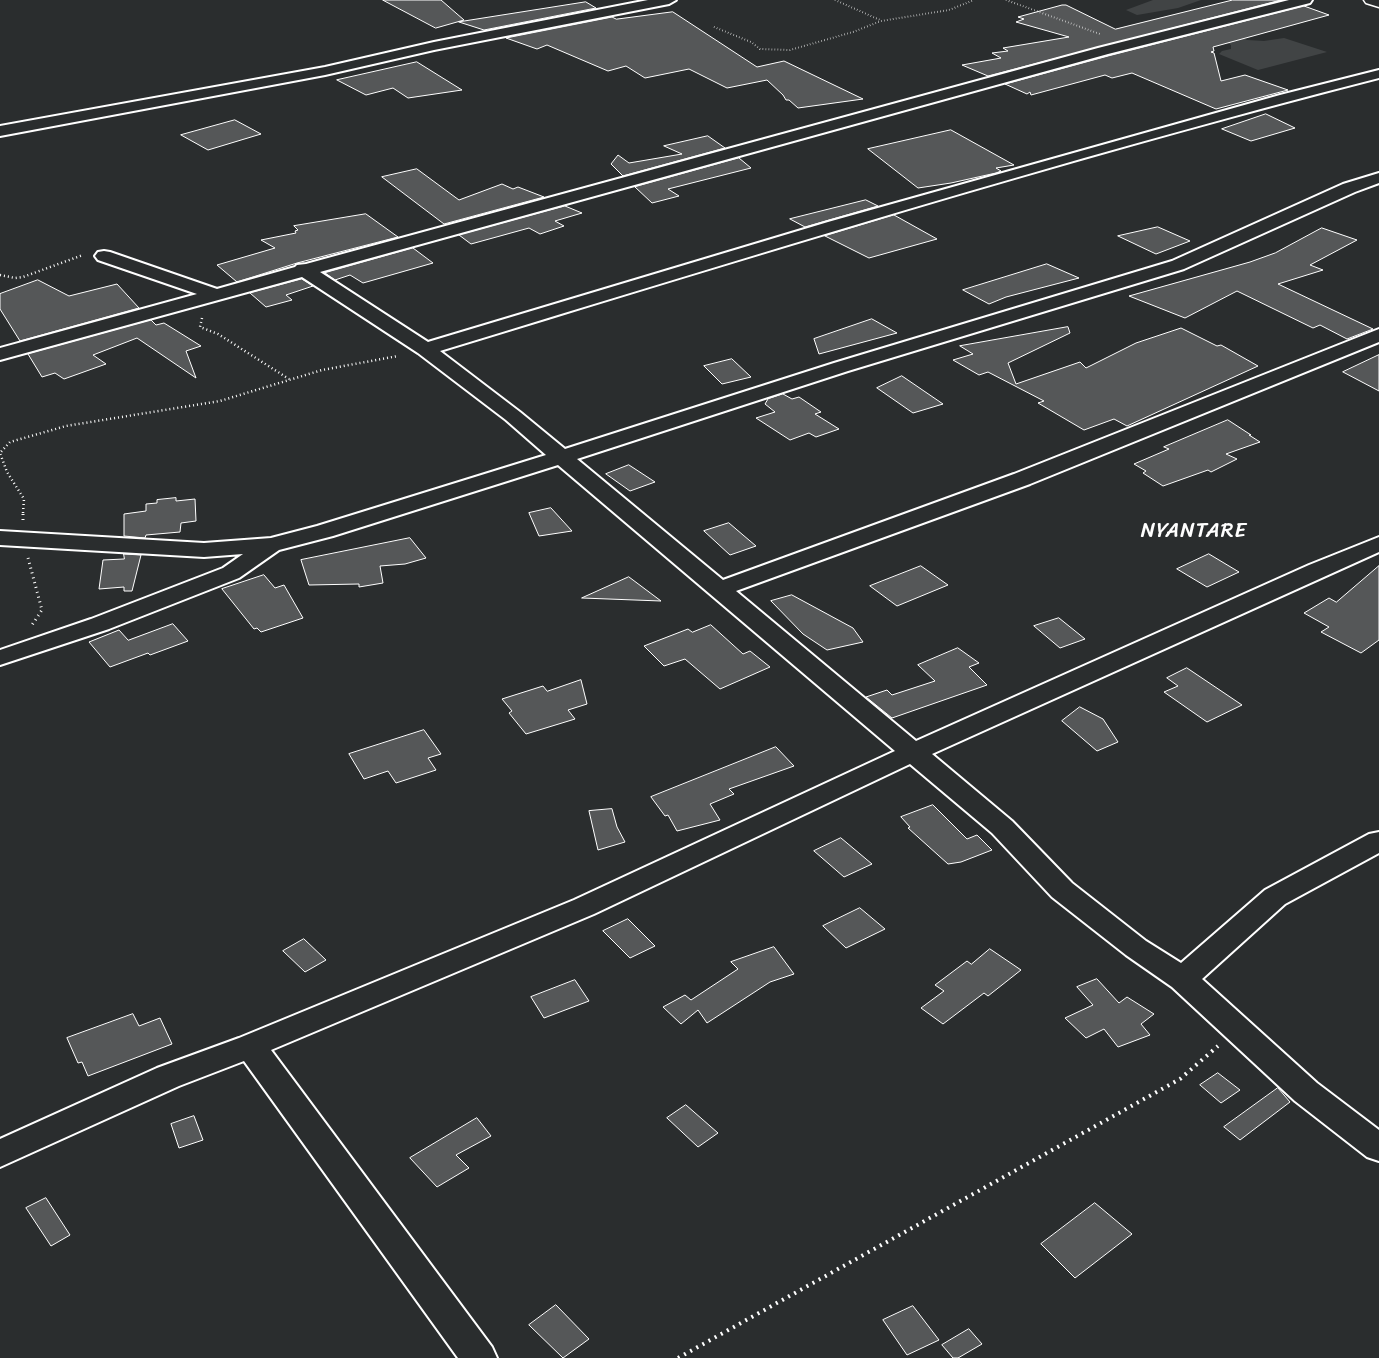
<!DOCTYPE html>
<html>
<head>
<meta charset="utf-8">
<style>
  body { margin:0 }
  canvas { display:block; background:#2a2d2e }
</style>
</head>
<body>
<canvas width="1379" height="1358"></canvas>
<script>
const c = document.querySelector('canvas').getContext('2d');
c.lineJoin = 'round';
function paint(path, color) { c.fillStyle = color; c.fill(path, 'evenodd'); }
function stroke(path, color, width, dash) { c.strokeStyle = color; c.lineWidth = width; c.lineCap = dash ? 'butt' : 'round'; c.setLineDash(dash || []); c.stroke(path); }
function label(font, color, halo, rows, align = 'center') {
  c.font = font + ' Sriracha,sans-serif'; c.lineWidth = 4.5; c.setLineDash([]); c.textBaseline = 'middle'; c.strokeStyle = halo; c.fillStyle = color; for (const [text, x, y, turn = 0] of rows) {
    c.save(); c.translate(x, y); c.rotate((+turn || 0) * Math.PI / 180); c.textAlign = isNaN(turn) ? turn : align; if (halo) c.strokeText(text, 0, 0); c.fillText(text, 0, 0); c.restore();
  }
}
paint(new Path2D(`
  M1153,0H1201L1178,8L1137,15L1126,10Z
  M1235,25L1234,34L1247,40L1264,41L1284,38L1327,52L1258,70L1219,54L1222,51L1231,49V45L1212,33L1216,29Z`), '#414445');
const building = new Path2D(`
  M383,0H441L464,20L436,28Z
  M1233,0H1281L988,76L962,65L1001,58L992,53L1008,51L1003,48L1069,37L1016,22L1024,19L1018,17L1062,5H1066L1115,29Z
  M586,2L596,8L484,30L459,22Z
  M1304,6L1329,15L1213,47L1214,51L1211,52L1214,53L1221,81L1245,75L1288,90L1216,109L1132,73L1112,78L1105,75L1031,95L1030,92L1027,94L1005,84L1108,56Z
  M673,12L757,67L784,61L863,99L798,108L789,100H786L783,95L767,80L727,88L689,69L645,78L626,66L608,71L547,45L537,49L506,38L612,17L616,19Z
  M417,62L462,90L408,98L393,88L366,95L337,80Z
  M1266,114L1295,128L1251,141L1222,129Z
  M235,120L261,134L208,150L181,135Z
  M951,130L1014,165L996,168L1001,171L996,173L951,183L918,188L868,149Z
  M708,136L725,148L623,176L611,164L618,155L629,163L682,154L664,146Z
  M739,158L751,168L668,189L679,196L652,203L635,187Z
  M417,169L459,200L502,184L513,189L518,187L544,197L444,224L382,177Z
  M866,200L878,206L805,227L790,219Z
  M565,206L582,213L555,221L564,226L540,234L529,228L471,244L459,235Z
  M366,214L398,237L297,263L237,282L217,265L275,248L261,240L296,233L295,231L298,230L294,226Z
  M894,215L937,239L869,258L825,236Z
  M1158,227L1190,241L1156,254L1118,236Z
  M1322,228L1357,240L1310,265L1323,270L1278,284L1373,329L1347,339L1320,325L1313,328L1237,291L1185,318L1129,296L1250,262L1275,253Z
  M413,248L433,263L363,283L350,275L335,280L325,273Z
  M1047,264L1079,278L1006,297L989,304L963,290Z
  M302,279L313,286L286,295L292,300L266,307L250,293Z
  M38,280L69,296L117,284L139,308L20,341L0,309V294Z
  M872,319L897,333L819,354L814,339Z
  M151,320L156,325L164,323L201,346L186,351L196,378L137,338L93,355L106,364L64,379L55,373L42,377L28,354Z
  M1068,327L1070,333L1008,363L1016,384L1080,362L1086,368L1136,343L1181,328L1217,346L1221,345L1258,366L1127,426L1114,419L1084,430L1038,403L1044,401L988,372L979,375L953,360L973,354L960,346Z
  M1379,355V391L1343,372Z
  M732,359L751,377L722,384L704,366Z
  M902,376L943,404L913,413L877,388Z
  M783,394L792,399L799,397L821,412L815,414L839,429L816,437L809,433L790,440L756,418L775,412L765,404L768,399Z
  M1228,420L1251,435H1249L1260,442L1226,454L1237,459L1211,472L1208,470L1163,486L1143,473L1146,471L1134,464L1169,449L1164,447Z
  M629,465L655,482L630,491L606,474Z
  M176,498V501L195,499L196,521L181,523L180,532L146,535L145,538L124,536V514L146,511V504L157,503V500Z
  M551,508L572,531L539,536L529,513Z
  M729,523L743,535L756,546L730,555L704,531Z
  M410,538L426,558L405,564L380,566L383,583L359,587V584L309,585L301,560Z
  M124,554L141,555L132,591H124V587L99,589L103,560L124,559Z
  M1209,554L1239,572L1207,587L1177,569Z
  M921,566L948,585L897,606L870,586Z
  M1379,566V640L1361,653L1321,632L1329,627L1304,613L1329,598L1336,602Z
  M264,575L275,588L284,585L303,618L261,632L257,628L254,629L222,589Z
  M629,577L661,601L582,598Z
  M792,595L853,628L863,642L827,650L803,634L771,601Z
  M1059,618L1085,639L1060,648L1034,626Z
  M173,624L188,641L150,655L148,653L110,667L89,642L119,630L128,640Z
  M711,625L743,654L750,651L770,667L720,689L685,659L664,666L644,646L688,629L692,632Z
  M958,648L979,663L969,667L987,685L892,718L866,697L887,690L892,695L935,681L918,665Z
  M1187,668L1242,705L1207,722L1164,692L1178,686L1167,678Z
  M581,680L587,704L568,710L575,719L526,734L509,713L512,711L502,699L543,686L547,691Z
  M1080,707L1103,719L1118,742L1097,751L1062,721Z
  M424,730L441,754L428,758L436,770L396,783L388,771L364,779L349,754Z
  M776,747L794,766L729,789L734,794L710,804L720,820L677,831L668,815L665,816L651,797Z
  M933,805L967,839L977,835L992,850L961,862L948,864L908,828L910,827L901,817Z
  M612,809L617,827L625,842L598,850L589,811Z
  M841,838L872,864L844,877L814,851Z
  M860,908L885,929L846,948L823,926Z
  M628,919L655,946L630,958L603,931Z
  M304,939L326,960L305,972L283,951Z
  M774,947L794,974L770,982L707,1023L698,1010L681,1024L663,1007L685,995L691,1000L738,969L731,962Z
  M990,949L1021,970L988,996L984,993L943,1024L921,1008L944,991L935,985L967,961L971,964Z
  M1097,979L1119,1003L1127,997L1154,1014L1141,1024L1150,1035L1118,1047L1104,1029L1086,1038L1065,1018L1093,1005L1077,987Z
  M575,980L589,1001L544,1018L531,997Z
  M133,1014L139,1026L160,1018L172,1044L88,1076L82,1062L78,1063L67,1038Z
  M1218,1073L1240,1090L1221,1103L1200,1085Z
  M1278,1088L1290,1102L1240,1140L1224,1127Z
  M686,1105L718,1133L698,1147L667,1118Z
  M194,1116L203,1140L179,1148L171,1124Z
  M477,1118L491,1136L456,1155L469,1168L437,1187L410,1158Z
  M46,1198L70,1235L51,1246L26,1208Z
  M1095,1203L1132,1234L1075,1278L1041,1244Z
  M556,1305L589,1339L563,1358L529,1325Z
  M913,1306L939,1340L907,1355L883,1320Z
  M969,1329L982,1344L958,1358H953L942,1345Z`);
paint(building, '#555758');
stroke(building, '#fff', 1);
const street = new Path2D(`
  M648,0H676L669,4L434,50L325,75L0,136V126L325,67L434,42Z
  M1289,0H1312L1310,3L1108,54L320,272L428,342L828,222L1280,95L1379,70V78C1063,159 752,256 440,351L520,412L565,449L834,363L1172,261L1343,184L1379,173V183L1355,192L1184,269L848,371L577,459L723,580L1014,474L1379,329V342L1030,484L736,591L916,741L1309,565L1379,537V552L932,754L1012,821L1072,883L1146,941L1181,963L1265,890L1369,834L1379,832V853L1285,904L1202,979L1317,1083L1379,1130V1161L1367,1157L1295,1101L1172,987L1126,955L1052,897L992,833L910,764L594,914L271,1050L492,1347L497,1358H458L244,1061L179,1086L0,1167V1139L157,1068L239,1038L574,900L895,751L558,465L333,536L279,550L239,578L109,629L0,665V650L91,619L223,568L243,554L204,557L0,545V531L204,543L271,538L317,526L546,455L506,420L418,353L302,277L0,360V348L197,294L98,260L95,256L98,252L104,251L110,252L217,289L295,267L297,265L306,264L1098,48Z`);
const highway = new Path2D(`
  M1364,0H1379V7L1366,3Z`);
stroke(street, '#fff', 4);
stroke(highway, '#fff', 3);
stroke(new Path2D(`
  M835,0L880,20
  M1006,0L1100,34
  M714,27L751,42L760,49L790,50L853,32L881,21L949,10L974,0`), '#fff', 2, [0.5, 2.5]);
stroke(new Path2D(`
  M0,275L15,278L23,277L83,255
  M202,318L200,327L218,334L289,379
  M23,513L24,499L7,472L0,453L10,442L66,426L220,401L322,370L398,356`), '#fff', 2.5, [1, 3]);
stroke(new Path2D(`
  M23,520V512
  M28,558L42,610L32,625`), '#fff', 3, [1, 4]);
stroke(new Path2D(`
  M678,1358L1180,1079L1218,1046`), '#fff', 4, [2, 5]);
paint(street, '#2a2d2e');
paint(highway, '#2a2d2e');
c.letterSpacing = '1px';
label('21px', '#fff', '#2a2d2e', [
  ["NYANTARE",1194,532]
]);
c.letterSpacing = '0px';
</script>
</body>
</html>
